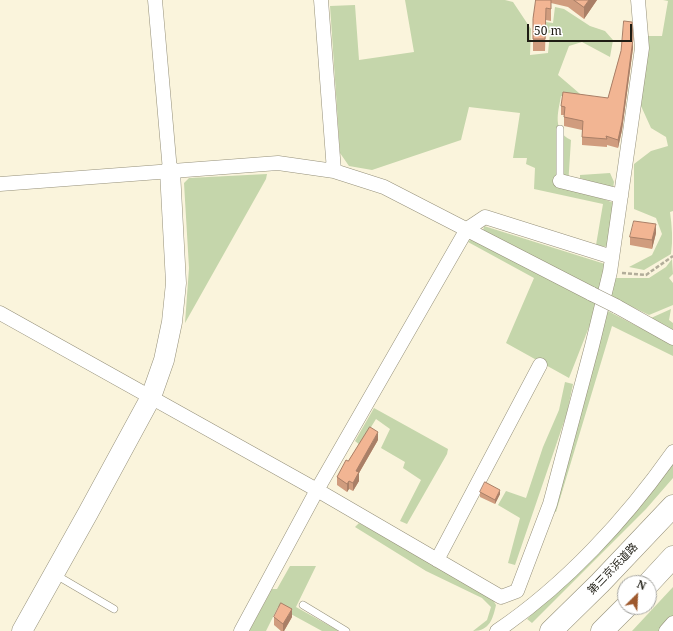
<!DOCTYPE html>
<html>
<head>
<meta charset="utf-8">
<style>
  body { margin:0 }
  #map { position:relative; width:673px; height:631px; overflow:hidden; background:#faf4dc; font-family:"Noto Serif",serif }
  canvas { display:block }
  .north { position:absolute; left:617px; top:575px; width:40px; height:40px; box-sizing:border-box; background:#fff; border:1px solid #a5a5a1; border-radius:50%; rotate:24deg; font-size:11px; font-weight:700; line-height:16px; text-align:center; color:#1f1d14 }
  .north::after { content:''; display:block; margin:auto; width:14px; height:18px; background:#9e592d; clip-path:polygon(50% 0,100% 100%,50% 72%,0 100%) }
  .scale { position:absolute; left:527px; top:24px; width:105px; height:18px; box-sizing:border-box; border:2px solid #1f1d14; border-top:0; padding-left:5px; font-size:12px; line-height:14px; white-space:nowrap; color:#1f1d14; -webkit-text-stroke:3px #fff; paint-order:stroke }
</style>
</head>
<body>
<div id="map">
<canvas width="673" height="631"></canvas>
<div class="north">N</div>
<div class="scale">50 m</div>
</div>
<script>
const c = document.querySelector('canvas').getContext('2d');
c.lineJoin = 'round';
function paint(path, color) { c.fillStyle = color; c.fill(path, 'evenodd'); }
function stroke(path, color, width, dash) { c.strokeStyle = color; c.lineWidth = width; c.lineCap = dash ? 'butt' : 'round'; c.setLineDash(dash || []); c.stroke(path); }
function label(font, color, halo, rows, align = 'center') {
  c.font = font + ' "Noto Serif","Noto Sans JP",serif'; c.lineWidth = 3; c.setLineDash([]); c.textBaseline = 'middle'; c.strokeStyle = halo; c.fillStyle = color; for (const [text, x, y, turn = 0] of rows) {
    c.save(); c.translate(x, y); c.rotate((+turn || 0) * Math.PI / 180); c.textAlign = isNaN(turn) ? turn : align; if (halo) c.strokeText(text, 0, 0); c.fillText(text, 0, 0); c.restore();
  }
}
paint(new Path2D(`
  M405,0H505L513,2L531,29L530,55L548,53L550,33L535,31L538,21L553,23L555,7L564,9L590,26L605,31L613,40L610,57L582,42L569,46L558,75L586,99L561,96C558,113 552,131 571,140L568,186L614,203L607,247L596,245L603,204L534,189L535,168L526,164L527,158H513L520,113L469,107L461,140L372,170L349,166L340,153L330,6L355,5L359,60L414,52Z
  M663,0H673V211L670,212C672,226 673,240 671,254L644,270L629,267L652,255L662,234L656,218L634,209V164L651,151L668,146L666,137L651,128L641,106L647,36H662L668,1Z
  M610,173L614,182L613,189L580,178V175Z
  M267,174L266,179L185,323L189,268L184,183L189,178Z
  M484,226L605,264L602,293L483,231Z
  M471,239L598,304L569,378L506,343L534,278L468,242Z
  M672,259L673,274L669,278L673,283V305L649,315L610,296L615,278H649L666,267Z
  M671,309L669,320L673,323V330L651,318Z
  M606,310L673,345V356L612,326L556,512L551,511Z
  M565,382L573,384L567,413L515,565L508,563L520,518L498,505L506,491L526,498L543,447L559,410Z
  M374,408L448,449L447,454L407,524L400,521L421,480L403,468L405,462L381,448L390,429L376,419L360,445L355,441Z
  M673,463V478L646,509L532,623L527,619L634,513Z
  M359,523L490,595L496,605C493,618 490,631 473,631L487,620L491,607L482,598L426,571L355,527Z
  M290,566H316L296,607L339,631H322L278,607L266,631H249L272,589H277Z
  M673,587V618L661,631H632Z`), '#c5d6ab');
const lane = new Path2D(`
  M560,129V181
  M56,575L114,609
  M303,605L346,631`);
const street = new Path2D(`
  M155,0L170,171
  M321,0L334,171
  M560,181L621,196
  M0,184L278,163L334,171L384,187L592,294
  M616,306L673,338
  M0,313L317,490L501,597L517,591L550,504L592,346L610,272L642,48L638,0
  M437,560L540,365
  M241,631L317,490L467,229L485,217L612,257
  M497,631C565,585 626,519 673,452
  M666,631L673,623`);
const secondary = new Path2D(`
  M22,631L88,513L151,397L164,360L172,322L176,283L170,171`);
const highway = new Path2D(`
  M649,583L673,557
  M551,631L600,583L673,506
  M602,631L626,607`);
stroke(lane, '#95907a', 8);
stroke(street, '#95907a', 15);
stroke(secondary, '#95907a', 21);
stroke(highway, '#95907a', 23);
stroke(new Path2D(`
  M622,273L646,275L673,256`), '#b2ad9a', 2.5, [4, 2]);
stroke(lane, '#fff', 7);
stroke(street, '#fff', 14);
stroke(secondary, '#fff', 20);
stroke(highway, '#fff', 22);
const streetBridge = new Path2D(`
  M592,294L616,306`);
stroke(streetBridge, '#95907a', 15, []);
stroke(streetBridge, '#fff', 14);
paint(new Path2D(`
  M536,0H597L584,19L568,7L551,3V21L546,20L545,51H533V19Z
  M633,48L622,130L618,148L607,145V147L582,145V130L564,126V115H561V106L608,98L621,51Z
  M656,233L652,249L630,245V237Z
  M378,440L359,473V481L353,491L349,489L347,492L337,485V477L348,461Z
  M480,492L500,494L495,504L480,497Z
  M274,617H292L284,631H281L274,625Z`), '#d09c7e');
paint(new Path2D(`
  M589,0H597L584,19V7Z
  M633,39V48L622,130L618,148V140Z
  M656,224V233L652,249V240Z
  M378,432V440L359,473V481L353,491V483L356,471Z
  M349,481V489L347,492V484Z
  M500,490V494L495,504V500Z
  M292,609V617L284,631H283V624Z`), '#a97f67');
const building = new Path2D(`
  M536,0H551V9L546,8L545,39H533V19Z
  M574,0H589L584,7Z
  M624,21L632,22L633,39L622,122L618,140L606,136L607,139L582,137L583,121L564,117L565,107L561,106L563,92L608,98L621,51Z
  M634,221L656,224L652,240L630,237Z
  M370,427L378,432L356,471L359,472L353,483L349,481L347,484L337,477L346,460L348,461Z
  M485,482L500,490L495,500L480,492Z
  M281,603L292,609L283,624L274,617Z`);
paint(building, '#f2b593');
stroke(building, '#a97f67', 1);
label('11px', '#1f1d14', '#fff', [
  ["第三京浜道路",613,569,-46]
]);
</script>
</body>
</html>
